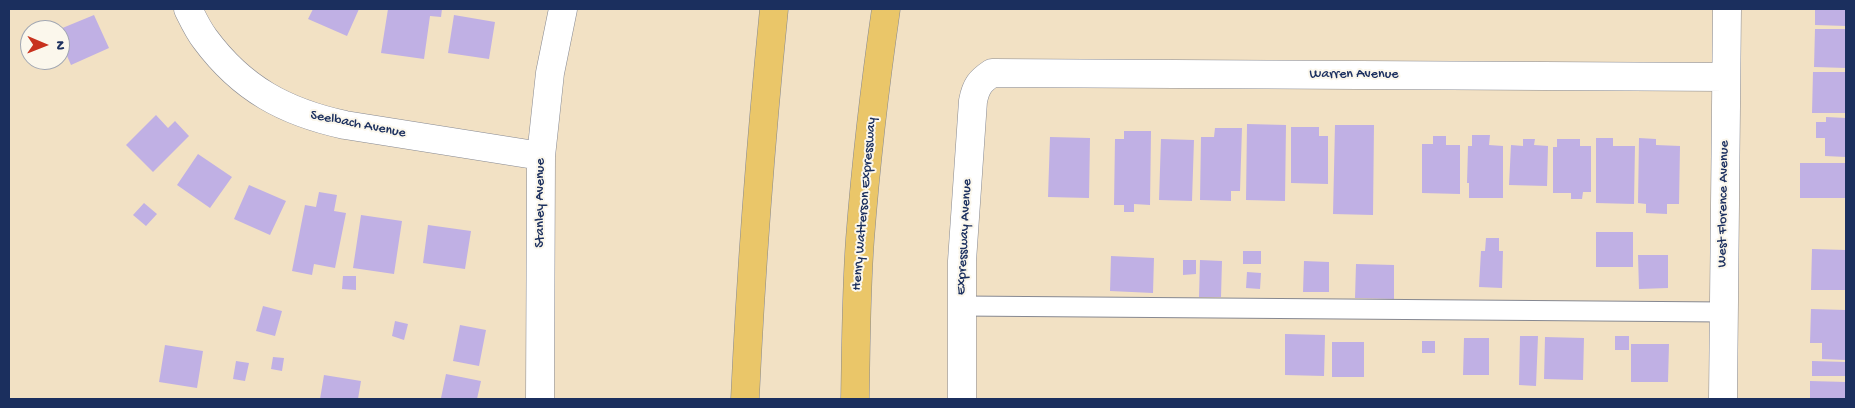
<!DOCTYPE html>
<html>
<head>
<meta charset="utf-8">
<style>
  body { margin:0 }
  #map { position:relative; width:1855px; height:408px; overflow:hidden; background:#f2e1c4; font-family:"Gochi Hand",sans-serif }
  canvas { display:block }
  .frame { position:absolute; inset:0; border:10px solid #1b2f5e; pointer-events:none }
  .north { position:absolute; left:20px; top:20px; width:50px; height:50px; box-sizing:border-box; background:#fbf7ec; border:1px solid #a1a7b3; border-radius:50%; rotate:91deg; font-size:14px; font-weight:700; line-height:20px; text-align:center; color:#1b2f5e }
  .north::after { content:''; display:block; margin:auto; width:18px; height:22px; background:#c8321e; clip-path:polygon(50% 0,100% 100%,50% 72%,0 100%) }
</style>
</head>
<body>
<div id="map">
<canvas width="1855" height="408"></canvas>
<div class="frame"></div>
<div class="north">N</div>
</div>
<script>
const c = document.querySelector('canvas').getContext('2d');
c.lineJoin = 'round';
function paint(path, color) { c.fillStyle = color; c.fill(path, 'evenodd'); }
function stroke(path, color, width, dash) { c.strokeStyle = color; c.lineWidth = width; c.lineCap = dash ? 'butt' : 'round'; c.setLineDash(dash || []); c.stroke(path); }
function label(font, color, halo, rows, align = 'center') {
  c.font = font + ' "Gochi Hand",sans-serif'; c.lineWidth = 4; c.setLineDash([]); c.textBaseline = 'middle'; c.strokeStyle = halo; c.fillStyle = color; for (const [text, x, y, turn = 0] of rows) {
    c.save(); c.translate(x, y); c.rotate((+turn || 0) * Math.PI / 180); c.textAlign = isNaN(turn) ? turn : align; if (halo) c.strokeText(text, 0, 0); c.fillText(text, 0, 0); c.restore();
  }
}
paint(new Path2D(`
  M313,9H359L347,36L308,19Z
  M388,9H442L441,17L430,16L424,59L381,53Z
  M1815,9H1846V26L1815,25Z
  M94,15L109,48L71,65L60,40V29Z
  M454,15L495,22L489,59L448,53Z
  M1815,29H1846V68L1814,67Z
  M1813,72H1846V113H1812Z
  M156,115L168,128L175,121L189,136L153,172L126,145Z
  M1826,117L1846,118V157L1825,156V138H1816V122H1826Z
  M1247,124L1286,125L1285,201L1246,200Z
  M1335,125H1374L1373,215L1333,214Z
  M1291,127H1319V136H1328V184L1291,183Z
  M1215,128H1242L1240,191H1231V201L1200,200L1201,137H1214Z
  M1124,131H1151L1150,205L1134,204V212H1124V205H1114L1115,139H1124Z
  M1472,135H1490L1489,145L1503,146V198H1469V183H1467L1468,146H1472Z
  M1433,136H1446V145H1460V194L1422,193V144H1433Z
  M1050,137L1090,138L1089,198L1048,197Z
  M1596,138H1613V146H1635L1634,204L1596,203Z
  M1639,138L1656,139V145L1680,146L1679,204H1667V214L1646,213V204L1638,203Z
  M1161,139L1194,140L1192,201L1159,200Z
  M1523,139H1535L1534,145L1548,146L1547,186L1509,185L1511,145L1523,146Z
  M1557,139H1580V146H1591V192H1583L1582,199H1571V193H1553V147H1557Z
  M198,154L232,177L210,208L177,185Z
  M1800,163H1846V198H1800Z
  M249,185L286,201L270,235L234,219Z
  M319,192L337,195L334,211L346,213L335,268L314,264L312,275L292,271L305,205L316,207Z
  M144,203L157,214L146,226L133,215Z
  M361,215L402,221L394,274L353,268Z
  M428,225L471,231L465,269L423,263Z
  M1596,232H1633V267H1596Z
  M1486,238H1499V251H1503L1502,288L1479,287L1481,251H1485Z
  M1812,249L1846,250V290H1811Z
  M1243,251H1261V264H1243Z
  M1638,255H1668V288L1639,289Z
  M1111,256L1154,258L1153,293L1110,291Z
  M1183,260H1196V274L1183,275Z
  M1200,260L1222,261L1221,297H1199Z
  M1304,261L1329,262V292H1303Z
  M1356,264L1394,265V299L1355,298Z
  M1247,272L1261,273L1260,289L1246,288Z
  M343,276H356V290L342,289Z
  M263,306L282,311L275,336L256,331Z
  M1811,309L1846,310V360L1822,359V343H1810Z
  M395,321L408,324L404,340L392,336Z
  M460,325L486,330L479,366L453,361Z
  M1285,334L1325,335L1324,376L1285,375Z
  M1520,336H1538L1536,386L1519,385Z
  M1615,336H1629V350H1615Z
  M1545,337L1584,338L1583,380L1544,379Z
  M1464,338H1489V375H1463Z
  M1422,341H1435V353H1422Z
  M1332,342H1364V377H1332Z
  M1631,344H1669L1668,382H1631Z
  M165,345L203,351L197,388L159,382Z
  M273,357L284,358L282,371L271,369Z
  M236,361L249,363L245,381L233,379Z
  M1812,361L1846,362V376H1812Z
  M446,374L481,381L477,399L441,398Z
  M324,375L361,381L358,399H320Z
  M1810,381L1846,382V399H1810Z`), '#c0b0e4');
const service = new Path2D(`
  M962,306L1723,312`);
const minor = new Path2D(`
  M188,9C193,19 198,30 205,39C242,89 285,112 345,125L541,156
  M540,399L541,156L550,73L563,9
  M962,399V261L973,101C976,86 980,81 992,73L1726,77
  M1723,399L1727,9`);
const motorway = new Path2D(`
  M745,399C751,269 761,139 774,9
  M855,399C856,346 856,293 860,239C866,162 875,85 886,9`);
stroke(service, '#868891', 21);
stroke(minor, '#868891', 29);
stroke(motorway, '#868891', 29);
stroke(service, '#fff', 19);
stroke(minor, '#fff', 28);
stroke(motorway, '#eac669', 28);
label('14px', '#1b2f5e', '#fbf7ec', [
  ["Warren Avenue",1354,75],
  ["Seelbach Avenue",358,125,11],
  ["Stanley Avenue",541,203,-90],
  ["Henry Watterson Expressway",865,204,-85],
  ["West Florence Avenue",1724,204,-89],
  ["Expressway Avenue",965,237,-87]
]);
</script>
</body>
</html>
